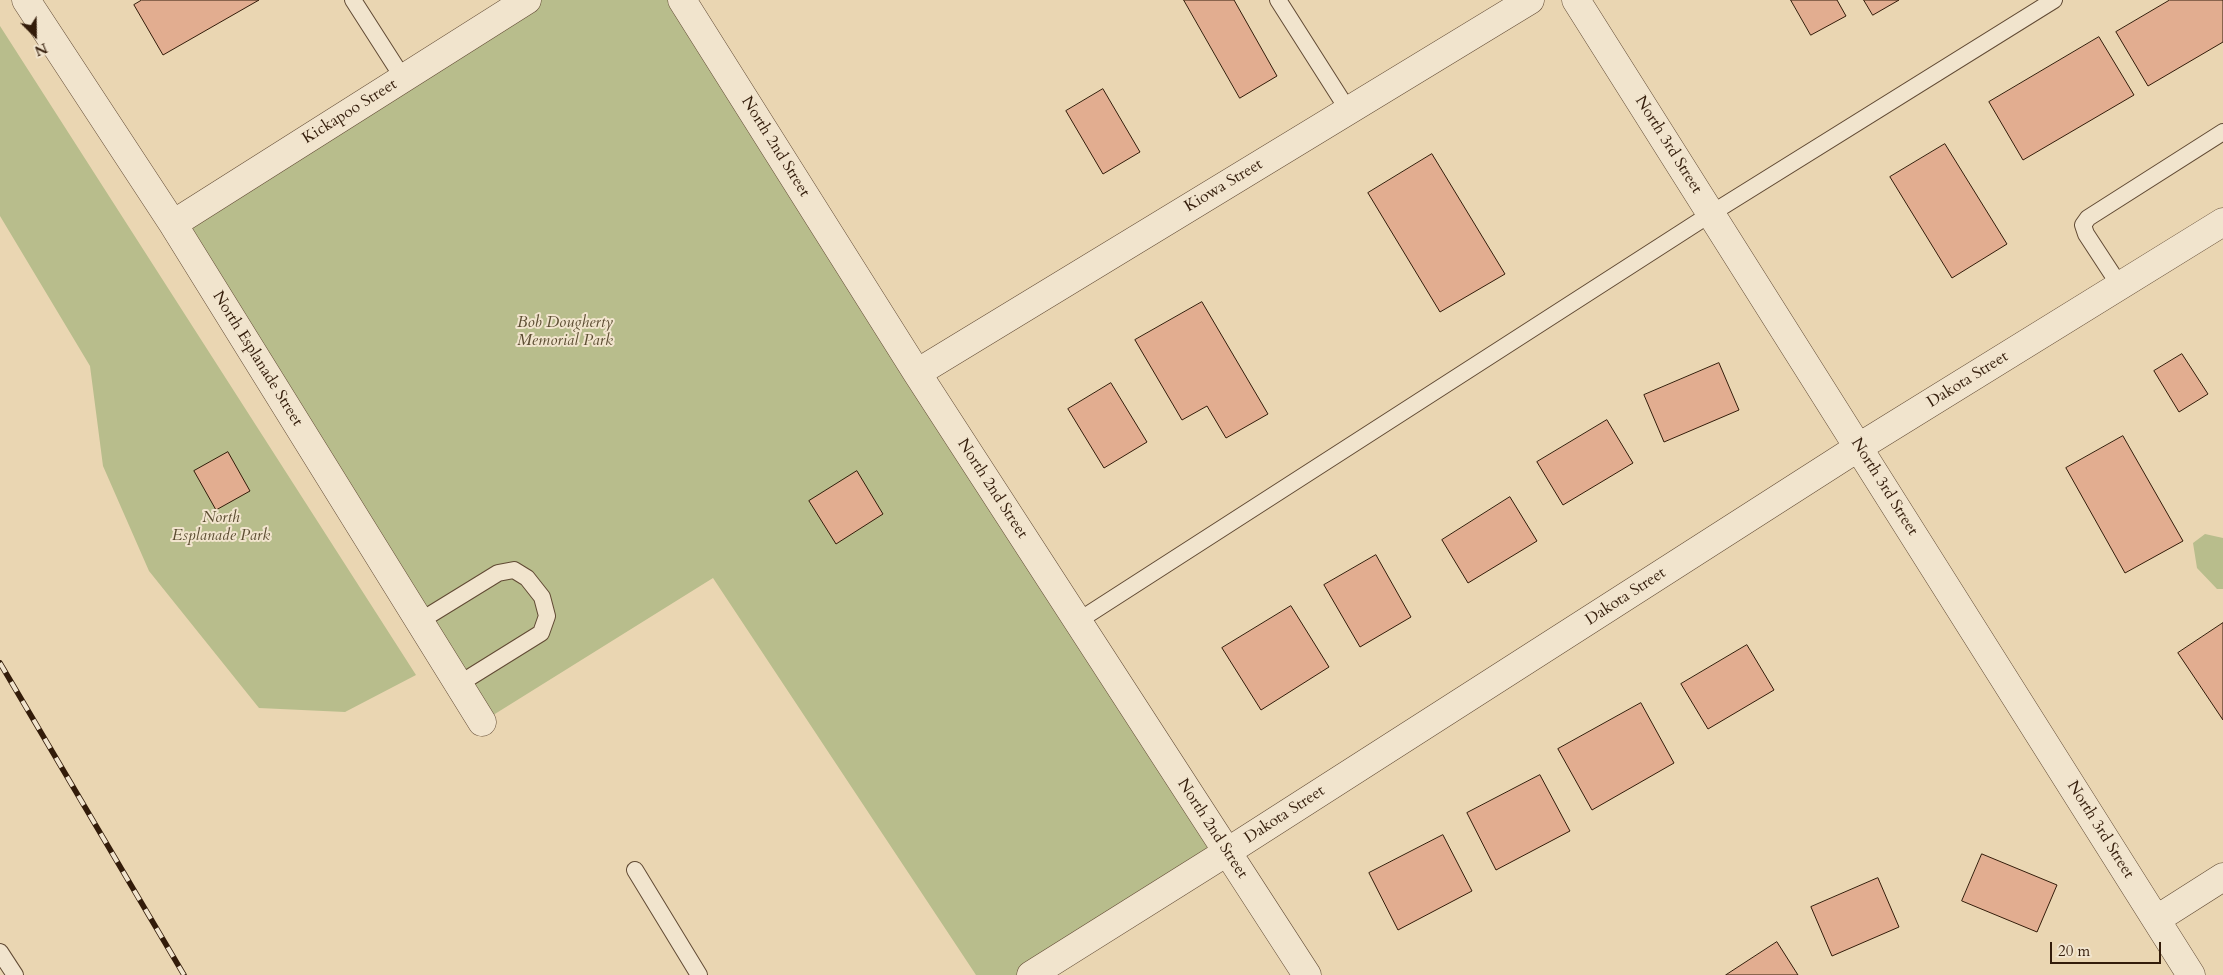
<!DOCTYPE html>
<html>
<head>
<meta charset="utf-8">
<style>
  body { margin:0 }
  #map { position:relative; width:2223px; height:975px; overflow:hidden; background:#ead6b2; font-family:Cardo,serif }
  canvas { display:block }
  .north { position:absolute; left:10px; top:10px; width:50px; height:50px; -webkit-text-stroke:4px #f1e4cd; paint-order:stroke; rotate:157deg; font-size:14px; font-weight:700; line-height:20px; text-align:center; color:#331c0a }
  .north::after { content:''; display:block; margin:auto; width:18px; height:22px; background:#331c0a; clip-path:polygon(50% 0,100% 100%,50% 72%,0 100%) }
  .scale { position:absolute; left:2050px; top:942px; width:111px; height:22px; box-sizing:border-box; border:2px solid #331c0a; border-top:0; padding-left:6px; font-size:15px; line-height:18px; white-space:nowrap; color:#331c0a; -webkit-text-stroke:4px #f1e4cd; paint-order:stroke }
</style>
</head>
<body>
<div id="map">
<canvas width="2223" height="975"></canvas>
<div class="north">N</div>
<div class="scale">20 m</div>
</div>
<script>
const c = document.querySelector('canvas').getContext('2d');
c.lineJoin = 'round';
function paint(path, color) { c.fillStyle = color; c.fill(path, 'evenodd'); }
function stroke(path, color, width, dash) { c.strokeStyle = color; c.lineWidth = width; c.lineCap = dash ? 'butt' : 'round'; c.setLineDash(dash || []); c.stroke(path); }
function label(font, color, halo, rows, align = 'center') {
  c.font = font + ' Cardo,serif'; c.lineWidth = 4; c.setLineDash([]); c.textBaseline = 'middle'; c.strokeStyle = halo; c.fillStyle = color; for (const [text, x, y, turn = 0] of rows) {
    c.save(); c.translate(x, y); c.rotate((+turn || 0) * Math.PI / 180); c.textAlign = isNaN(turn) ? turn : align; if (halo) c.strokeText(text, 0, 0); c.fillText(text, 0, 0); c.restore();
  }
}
paint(new Path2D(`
  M527,0H682L1227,852L1031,975H976L713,578L482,722L173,224Z
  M0,26L416,675L345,712L259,708L149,571L103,466L90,366L0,216Z
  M2205,534L2223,538V589H2217L2197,568L2193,543Z`), '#b8bd8c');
const building = new Path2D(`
  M142,0H259L163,55L134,5Z
  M1184,0H1234L1277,76L1240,98Z
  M1791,0H1837L1846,16L1811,35Z
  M1864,0H1899L1873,15Z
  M2170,0H2223V42L2148,86L2116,32Z
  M2099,37L2134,95L2023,160L1989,102Z
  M1103,89L1140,152L1103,174L1066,111Z
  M1945,144L2007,244L1952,278L1890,177Z
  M1432,154L1505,274L1440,312L1368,193Z
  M1202,302L1268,414L1226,438L1207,406L1182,420L1135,340Z
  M2182,354L2208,394L2179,412L2154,371Z
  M1719,363L1739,410L1664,442L1644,395Z
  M1111,383L1147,442L1104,468L1068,409Z
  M1607,420L1633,463L1563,505L1537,462Z
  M2123,436L2183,541L2125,573L2066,468Z
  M228,452L250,491L216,510L194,471Z
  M857,471L883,514L836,544L809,501Z
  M1510,497L1537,541L1468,583L1442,540Z
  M1376,555L1411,617L1360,647L1324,585Z
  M1291,606L1329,667L1261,710L1222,648Z
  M2223,623V720L2178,653Z
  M1747,645L1774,690L1708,729L1681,684Z
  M1641,703L1674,763L1592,810L1558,749Z
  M1540,775L1570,831L1496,870L1467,813Z
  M1443,835L1472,891L1398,930L1369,873Z
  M1982,854L2057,885L2037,932L1962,901Z
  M1878,878L1899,927L1832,956L1811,907Z
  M1777,942L1798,975H1726Z`);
paint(building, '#e2ad90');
stroke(building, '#331c0a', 1);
const lane = new Path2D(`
  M353,0L403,78
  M1278,0L1348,110
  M2120,286L2086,234L2083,225L2088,218L2223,132
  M420,621L498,573L514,570L527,578L542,597L547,616L541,633L459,684
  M1078,621L1712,213L2054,0
  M635,870L699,975
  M0,952L15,975`);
const street = new Path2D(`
  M26,0L173,224L482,722
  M682,0L917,373L1307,975
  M1576,0L2191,975
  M173,224L527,0
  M917,373L1530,0
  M2157,919L2223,877
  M1031,975L1227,852L1859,447L2223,222`);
stroke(lane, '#614a34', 18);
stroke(street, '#614a34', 29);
stroke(lane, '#f1e4cd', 16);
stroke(street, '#f1e4cd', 28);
const rail = new Path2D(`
  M0,663L184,975`);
stroke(rail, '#331c0a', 5.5);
stroke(rail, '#f1e4cd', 4, [11]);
label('16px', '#331c0a', '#f1e4cd', [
  ["Kickapoo Street",350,112,-32],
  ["North 3rd Street",1668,145,58],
  ["North 2nd Street",775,147,58],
  ["Kiowa Street",1224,186,-31],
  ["North Esplanade Street",257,359,58],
  ["Dakota Street",1968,380,-32],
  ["North 3rd Street",1884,487,58],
  ["North 2nd Street",992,489,57],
  ["Dakota Street",1626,597,-33],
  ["Dakota Street",1285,815,-33],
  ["North 2nd Street",1212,829,57],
  ["North 3rd Street",2100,830,58]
]);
label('italic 16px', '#5b4c31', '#f1e4cd', [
  ["Bob Dougherty",565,323],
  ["Memorial Park",565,341],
  ["North",221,518],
  ["Esplanade Park",221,536]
]);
</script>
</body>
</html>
